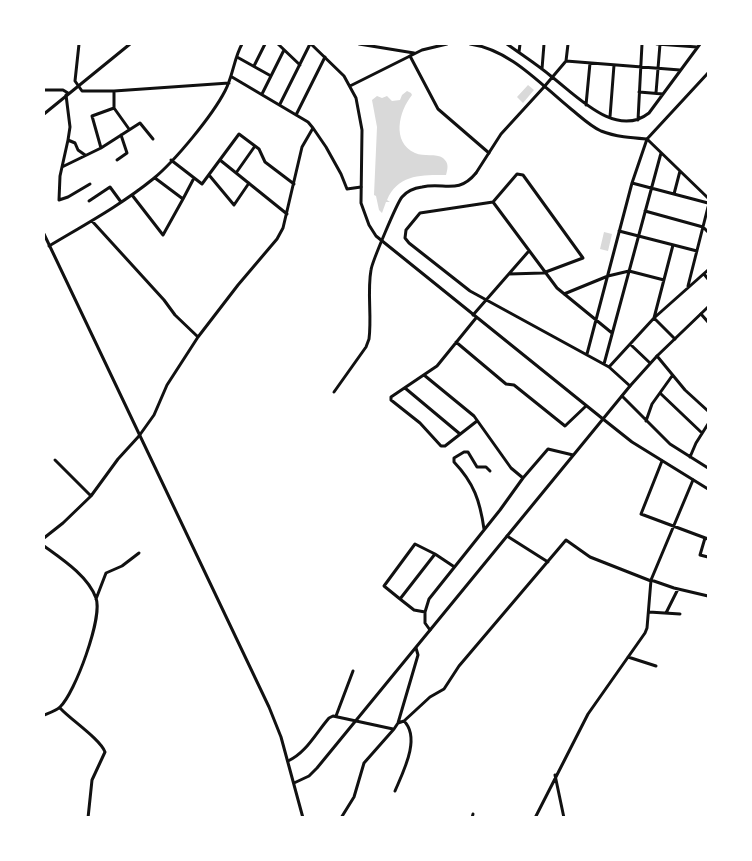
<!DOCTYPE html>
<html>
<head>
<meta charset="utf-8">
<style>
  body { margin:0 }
  #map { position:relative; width:752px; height:861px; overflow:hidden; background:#fff; font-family:Lato,sans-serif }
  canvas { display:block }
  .frame { position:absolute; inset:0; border:45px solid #fff; pointer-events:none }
</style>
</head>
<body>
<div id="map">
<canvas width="752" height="861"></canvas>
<div class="frame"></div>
</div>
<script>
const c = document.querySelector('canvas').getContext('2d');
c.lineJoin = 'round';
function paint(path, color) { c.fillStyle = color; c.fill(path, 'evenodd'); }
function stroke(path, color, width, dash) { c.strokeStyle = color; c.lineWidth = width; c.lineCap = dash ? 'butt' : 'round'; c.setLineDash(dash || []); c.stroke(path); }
paint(new Path2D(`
  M528,85L534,90L523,103L517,97Z
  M407,91L411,93L412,95C399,111 391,142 415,153C424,157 436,153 443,158C449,163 448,168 446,175C422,175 398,174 387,200L390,202H386L382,213L379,210L376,196L374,195L377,127L372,100L377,96L382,98L387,96L392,101L400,100L402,95Z
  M604,232L612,234L608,251L600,249Z`), '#d9d9d9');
stroke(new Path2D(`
  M79,44L75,81L82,91H114V108L129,129
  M278,44L300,65
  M359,44L414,53
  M507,44C522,55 538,65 552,77C577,96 616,139 649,113L700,44
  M657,44L697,47
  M519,52L520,44
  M410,56L438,109L489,153
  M237,57L271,76
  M566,61L680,70
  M254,66L265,44
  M542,69L544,44
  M544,87L566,61L568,44
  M44,90H63L68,93
  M114,91L229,83
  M639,92L663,94
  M656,93L660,44
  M262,94L284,50
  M66,95L70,127L68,140
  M280,104L310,44
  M586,105L590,63
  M296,115L325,57
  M610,117L614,65
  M638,120L642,44
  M313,128L326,147L341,174L347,189L361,187
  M647,139L708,198
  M101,148L92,116L114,108
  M117,160L127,153L121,135
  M171,160L202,184L239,134L259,149L265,162L294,184
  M220,160L287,214
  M62,167L68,140L75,143L78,150L85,155
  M236,173L255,146
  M209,175L234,205L249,183
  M155,178L183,199L194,178
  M632,183L708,203
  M90,184L68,197L59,200L60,176L62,167L101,148L140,123L153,139
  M674,194L680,171
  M132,195L163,235L183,199
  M89,201L110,187L121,202
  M493,202L557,288L612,333
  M645,211L703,227L708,232
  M92,221L164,300L175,315L198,337
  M619,231L697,251
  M673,245L654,318L675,339
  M49,246C84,225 121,205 153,179C175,161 212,116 225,91C233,76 234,58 242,44
  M509,274L543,273L583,258L523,175L517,174L493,202L420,213L406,230L405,238L409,243L470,291L609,367L630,386
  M704,274L708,279
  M688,286L708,207
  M564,294L608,276L629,271L664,280
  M701,314L708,322
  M473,315L528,252
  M476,318L437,366L391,397V400L420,423L441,446H445L477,421
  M456,342L506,384L514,385L565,426L586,406
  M630,344L650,363
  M587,354L632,183L647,139
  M657,356L685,390L708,411
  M604,364L661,153
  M609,367L654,318L708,270
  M424,375L474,416L511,468L523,478L548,449L573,455
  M405,388L460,434
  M334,392L366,347L369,339C372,316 367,292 371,270C372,262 397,203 402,197C407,191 414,188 422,187C444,182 458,195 476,173
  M660,393L702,433
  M622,396L670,444L708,468
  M646,421L652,404L672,376
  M690,457L696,443L708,424
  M55,460L91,496
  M662,461L641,514L708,539
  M484,529C480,501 474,483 454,462V458L464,452H468L477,467H486L490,471
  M507,536L548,562
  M44,538L63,523L91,496L118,459L139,436L154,415L167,385L198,337L238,285L277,239L283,228L302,147L313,128L308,122L232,77
  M705,538L700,555L708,557
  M44,546C62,559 88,576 96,598C103,617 75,693 60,707C56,711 49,713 44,715
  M651,580L674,588L708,596
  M96,599L106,573L122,566L139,553
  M400,599L384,586L415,544L435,554L453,566
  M425,612L429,599L500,510L523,478
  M649,612L680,614
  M666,613L678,589
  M430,630L425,623V612L414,610L400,599L435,554
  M628,657L656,666
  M60,708C71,720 100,739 105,752L92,780L88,818
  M336,716L353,671
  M398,723L404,721L430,697L444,689L459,666L566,540L590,557L651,581
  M288,761C306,753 316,733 329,718L333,716L393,729
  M555,775L564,818
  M395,791C403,772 421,738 404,721
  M341,818L354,797L364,763L394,729L398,723L418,655L416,648
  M472,818L473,814
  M535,818L588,714L645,633L647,628L651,580L693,480`), '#111', 3);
stroke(new Path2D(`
  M311,44L344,76L356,98L362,130L361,203L369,225L376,236L603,419L632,442L708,489
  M470,44C511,50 540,84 571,109C581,117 590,126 601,131C616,137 632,138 647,139L708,73
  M350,86L422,50L447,44
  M44,114L130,44
  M476,173L501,134L544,87
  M44,234L269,707L281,737L303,818
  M294,783L309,776L317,768L630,386L657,356L708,307`), '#111', 3);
</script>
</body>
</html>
